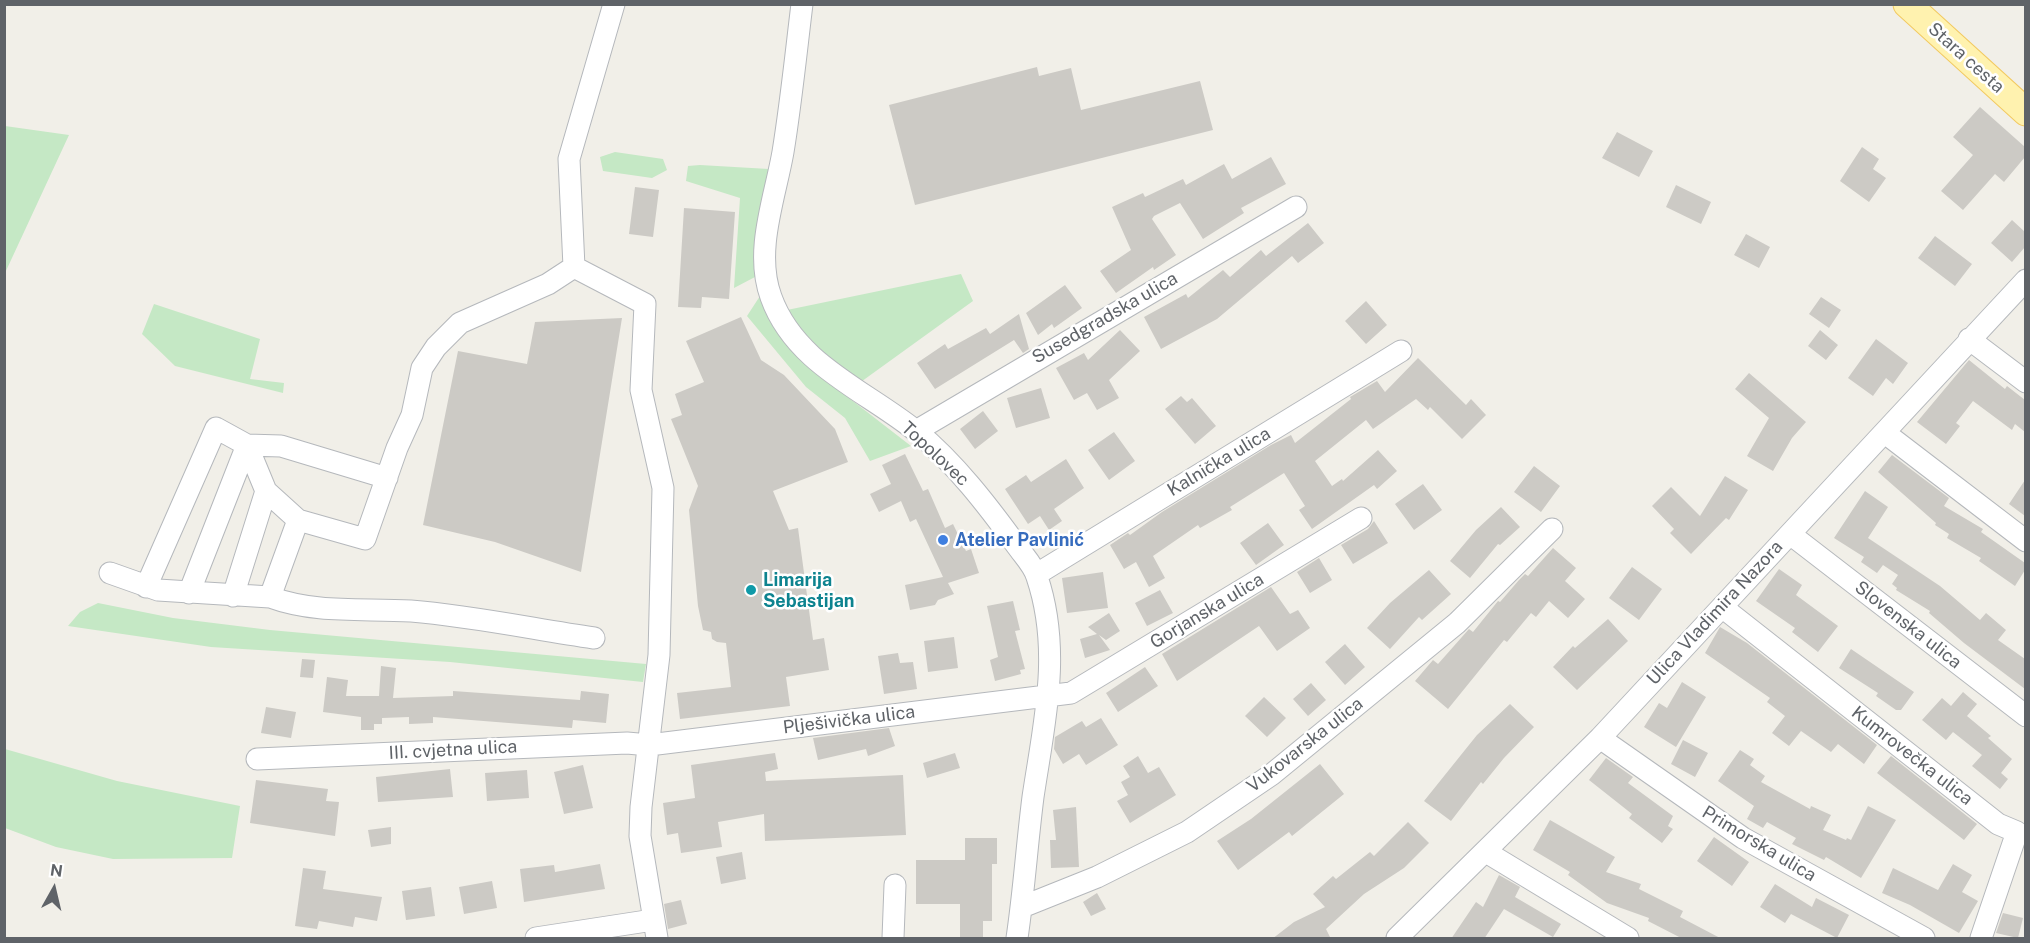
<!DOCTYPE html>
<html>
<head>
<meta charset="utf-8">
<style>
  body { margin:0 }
  #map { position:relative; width:2030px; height:943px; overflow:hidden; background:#f1efe8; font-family:"Public Sans",sans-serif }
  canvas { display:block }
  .frame { position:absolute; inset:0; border:6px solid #5f6368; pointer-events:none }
  .north { position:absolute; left:24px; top:859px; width:60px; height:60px; -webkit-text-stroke:4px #fff; paint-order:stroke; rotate:8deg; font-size:16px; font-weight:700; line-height:24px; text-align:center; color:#5f6368 }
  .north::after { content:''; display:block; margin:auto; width:21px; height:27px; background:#5f6368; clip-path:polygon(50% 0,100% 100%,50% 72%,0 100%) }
</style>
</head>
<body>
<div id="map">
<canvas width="2030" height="943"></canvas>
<div class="frame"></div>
<div class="north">N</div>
</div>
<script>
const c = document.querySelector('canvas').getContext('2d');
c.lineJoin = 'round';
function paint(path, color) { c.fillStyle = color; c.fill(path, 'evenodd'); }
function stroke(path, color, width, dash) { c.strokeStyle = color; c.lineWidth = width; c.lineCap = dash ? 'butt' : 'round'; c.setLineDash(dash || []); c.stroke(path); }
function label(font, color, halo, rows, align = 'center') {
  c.font = font + ' "Public Sans",sans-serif'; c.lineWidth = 5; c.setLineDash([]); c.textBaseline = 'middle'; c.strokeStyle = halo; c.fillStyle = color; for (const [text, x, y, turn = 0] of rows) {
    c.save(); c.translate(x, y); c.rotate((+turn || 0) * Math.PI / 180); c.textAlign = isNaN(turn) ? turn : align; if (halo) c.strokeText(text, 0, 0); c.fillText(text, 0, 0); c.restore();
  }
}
paint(new Path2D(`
  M5,126L69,135L5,273L4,126Z
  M615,152L663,159L667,170L652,178L603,171L600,157Z
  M700,165L769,169L756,241L755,277L734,288L740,198L686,181L688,166Z
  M961,274L973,301L858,384L801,332L787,310Z
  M760,296L818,374L911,446L870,461L845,418L806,387L747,316Z
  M154,304L260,339L250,379L284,383L283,393L175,366L142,334Z
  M98,603L173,618L270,630L646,664L643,682L450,662L211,647L68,626L80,612Z
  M5,749L117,781L240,806L232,858L113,859L56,847L5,828Z`), '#c5e8c5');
paint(new Path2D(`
  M1037,67L1039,76L1071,68L1081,110L1200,81L1213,130L915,205L889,105Z
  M1980,107L2025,147V157L2004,182L1995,174L1963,210L1941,191L1973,155L1953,137Z
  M1617,132L1653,151L1639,177L1602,158Z
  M1862,147L1879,159L1873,169L1886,178L1869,202L1840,181Z
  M1271,157L1286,184L1241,208L1244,213L1203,239L1180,203L1154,216L1152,219L1176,255L1154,270L1153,267L1116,293L1100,271L1131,250L1112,207L1143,193L1145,197L1183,179L1186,185L1224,164L1232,179Z
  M1676,185L1711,202L1701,224L1666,207Z
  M635,187L659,190L653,237L629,234Z
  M684,208L735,212L729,299L702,297L701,308L678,307Z
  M2012,220L2025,232V247L2012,262L1991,243Z
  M1308,223L1324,243L1298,263L1292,256L1217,319L1161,349L1144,317L1186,294L1188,298L1223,270L1230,277L1261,250L1266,256Z
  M1746,234L1770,247L1759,268L1734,255Z
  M1935,236L1972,264L1955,286L1918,258Z
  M1065,285L1082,308L1054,328L1052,324L1038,335L1026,313Z
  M1821,297L1841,310L1829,328L1809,314Z
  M1366,301L1387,325L1366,344L1345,321Z
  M1019,314L1029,349L1023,353L1014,340L935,389L917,363L945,344L948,349L986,328L990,334Z
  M741,317L761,360L784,375L835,429L848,462L773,491L789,530L798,528L813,640L824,638L829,670L786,677L790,706L680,719L677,693L731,687L726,643L717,642L712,639L711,632L703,630L698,606L689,510L698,486L671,419L682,415L675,394L704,382L686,341Z
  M622,318L581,572L495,542L423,525L458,351L527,364L535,322Z
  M1120,330L1140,351L1109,380L1119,398L1097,410L1087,393L1074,400L1056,368L1084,353L1088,360Z
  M1820,330L1838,345L1826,360L1808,346Z
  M1876,339L1908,363L1893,384L1886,378L1873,396L1848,378Z
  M1418,358L1466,405L1471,399L1486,415L1462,439L1430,407L1428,410L1416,399L1373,429L1366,420L1315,461L1332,486L1342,479L1343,481L1378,450L1397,471L1377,489L1374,485L1312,529L1299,510L1305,506L1284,473L1230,507L1232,510L1200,528L1198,525L1153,556L1165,578L1149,587L1136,562L1124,569L1110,545L1128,533L1130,535L1162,512L1271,445L1291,435L1295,443L1351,399L1350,397L1377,381L1385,392Z
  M1969,360L2005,389L2007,386L2025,400V432L2015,424L2012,430L1973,401L1956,423L1960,426L1946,444L1917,422Z
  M1749,373L1806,422L1792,438L1773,471L1747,456L1769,418L1735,389Z
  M1041,388L1050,418L1016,428L1007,398Z
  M1181,396L1187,402L1192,398L1216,426L1195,444L1165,409Z
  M983,411L998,431L975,449L960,429Z
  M1114,432L1135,461L1109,480L1088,450Z
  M905,454L923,491L928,489L945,528L953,524L966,551L971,549L979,573L948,583L954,594L938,600L935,605L910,610L905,585L943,577L916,519L910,522L901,501L879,512L870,494L891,484L882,465Z
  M1892,455L1949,498L1944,506L1983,529L1981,532L2025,563V570L2015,586L1979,561L1981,558L1947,538L1949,534L1935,525L1936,523L1878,472Z
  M1066,459L1084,488L1054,509L1062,521L1049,530L1040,516L1028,524L1005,489L1026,475L1031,482Z
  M1534,466L1560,486L1541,512L1514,492Z
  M1725,476L1748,490L1729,520L1726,518L1691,554L1670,533L1674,529L1652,506L1671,487L1700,516Z
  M2025,480V516L2009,504Z
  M1423,484L1442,510L1414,530L1395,504Z
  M1865,491L1888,507L1868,538L1940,586L1980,620L1986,613L2006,630L1998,640L2025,659V689L1964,643L1929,613L1930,611L1896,590L1897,588L1892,584L1898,575L1883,565L1877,573L1861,562L1864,557L1834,538Z
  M1501,507L1520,527L1500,545L1498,544L1470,578L1450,561L1476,530Z
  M1374,521L1388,543L1353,564L1341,545L1368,529Z
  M1268,523L1284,545L1256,565L1240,543Z
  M1553,548L1576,568L1565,581L1585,599L1568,618L1549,601L1536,617L1531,613L1507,642L1504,640L1448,709L1415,681L1433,660L1438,664L1469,629L1473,632L1498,601L1500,602L1519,580L1525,574L1528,576Z
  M1319,558L1332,580L1310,593L1297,572Z
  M1632,567L1662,589L1639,620L1609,598Z
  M1779,569L1802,585L1796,595L1838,626L1818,652L1792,632L1795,628L1756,601Z
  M1429,570L1451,594L1422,620L1419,617L1390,649L1367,628L1390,603Z
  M1103,572L1108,608L1067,613L1062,578Z
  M1271,587L1290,614L1298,610L1310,628L1277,651L1259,626L1177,681L1162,654Z
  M1160,590L1173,613L1147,626L1135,603Z
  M1013,601L1020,630L1015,631L1025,669L1020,670L1021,674L995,681L990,660L998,657L987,606Z
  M1109,613L1120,631L1106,640L1099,635L1110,650L1085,658L1080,639L1097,634L1088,627Z
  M1608,619L1628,641L1577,690L1553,667L1573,646L1575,648Z
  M1720,627L1747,643L1877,745L1864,764L1838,744L1831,752L1801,731L1789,746L1772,733L1785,716L1767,702L1770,698L1705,653Z
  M954,637L958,668L928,672L924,641Z
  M1345,644L1365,667L1345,685L1325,662Z
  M1851,649L1914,692L1901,710H1896L1876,696L1878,693L1839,668Z
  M898,653L900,663L913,662L917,689L884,694L878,656Z
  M302,659L315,660L313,678L300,677Z
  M381,666L396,668L393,698L453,696V691L580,700L581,691L609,694L606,723L573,720L572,728L433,717V723L409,724V717L382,718V724H374V730H361V717L323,712L327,677L348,680L346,696H379Z
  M1145,667L1158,686L1118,712L1106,693Z
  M1682,682L1706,697L1676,747L1644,727L1659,703L1667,708Z
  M1311,683L1326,700L1308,716L1293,699Z
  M1963,692L1977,704L1967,716L1991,736L1988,738L2012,759L2001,773L2008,779L2000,789L1972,766L1982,755L1953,732L1946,740L1922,720L1942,698L1951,706Z
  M1264,697L1286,718L1267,737L1245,716Z
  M1510,704L1534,727L1504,758L1483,784L1481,782L1451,821L1424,801L1477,735Z
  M266,707L296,712L291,738L261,733Z
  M1101,718L1118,745L1086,765L1079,754L1063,764L1054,749L1055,737L1082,721L1086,727Z
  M889,728L895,746L868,756L866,749L818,760L813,738Z
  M1683,740L1708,753L1695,777L1671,764Z
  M1740,750L1754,759L1750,765L1765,776L1761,782L1810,809L1811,806L1831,815L1823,830L1846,840L1847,838L1851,840L1868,806L1896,820L1861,878L1826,857L1824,860L1792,844L1796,838L1767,822L1763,828L1747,819L1754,806L1718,781Z
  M775,753L778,769L765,772L766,781L903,775L906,835L765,841L764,814L718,822L722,847L681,853L678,833L667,835L663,803L695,798L691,765Z
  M955,753L960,768L927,778L923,763Z
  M1138,756L1148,773L1159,767L1176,795L1130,823L1117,801L1128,795L1121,782L1130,777L1123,766Z
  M1891,756L1977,824L1964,840L1877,773Z
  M1606,758L1633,777L1628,783L1673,816L1668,826L1673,829L1662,843L1629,818L1632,814L1589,780Z
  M1320,764L1344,794L1292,836L1289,832L1238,870L1217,841L1251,819Z
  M583,765L593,808L564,814L554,772Z
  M450,769L453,797L378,802L376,777Z
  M527,770L529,798L487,801L485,773Z
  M256,780L328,789L326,801L339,802L335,836L250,823Z
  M1076,807L1079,867L1051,868L1050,840H1056L1053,810Z
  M1550,820L1615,857L1606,872L1641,884L1639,889L1683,911L1680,917L1722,939H1683L1648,921L1649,918L1607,903L1568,875L1570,872L1533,850Z
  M1408,822L1429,843L1404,868L1364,894L1326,929L1331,939H1272L1294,922L1325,907L1313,894L1333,876L1336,879L1370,852L1374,856Z
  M391,827V844L371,847L368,830Z
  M1714,837L1749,862L1732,886L1697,861Z
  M965,838H997V864H992V921H983V939H960V904H916V860H965Z
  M742,852L746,879L721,884L716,857Z
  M600,864L605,889L524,902L520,869L554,865L555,872Z
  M1953,864L1972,875L1962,892L1978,901L1959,933L1910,905L1882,893L1893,868L1938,890Z
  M303,868L326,871L323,889L382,897L377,921L355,917L353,927L319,921L317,929L295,926Z
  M1499,875L1520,887L1515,897L1561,924L1553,937L1504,909L1484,939H1451L1476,902L1483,907Z
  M492,881L497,908L464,914L459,887Z
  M1775,884L1812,907L1816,898L1849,915L1837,938L1791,914L1785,923L1760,907Z
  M431,887L435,916L406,920L402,891Z
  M1097,893L1106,909L1091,916L1083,902Z
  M681,900L687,924L668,929L664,904Z
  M2003,913L2023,918L2018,938L1996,933Z`), '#cccac5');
const minor = new Path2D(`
  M614,4L569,159L574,267L645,304L641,390L663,488L659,655L641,807L640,836L657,938
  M802,4C796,53 791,103 783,152C775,198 754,251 771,297C795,364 865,390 916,431C955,463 988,506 1017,546C1024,556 1034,566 1037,577C1062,651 1044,723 1033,797C1027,844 1024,891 1017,938
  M1969,339L2026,382
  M916,431L1296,207
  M1885,433L2026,541
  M266,491L298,520
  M1790,534L2026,716
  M110,573L158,590L270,597L298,520L365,539L397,448L412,415L422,368L436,347L460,323L548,284L574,267
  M1037,574L1401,351
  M146,587L216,428L247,445L281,446L387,478
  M189,593L247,445
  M233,596L266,491L247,445
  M270,597C316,614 363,608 411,611C472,616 533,629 594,638
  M1722,607L1998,824L2017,832L1981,938
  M1600,738L1743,838L1924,938
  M257,759L627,743L649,745L1071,693L1361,518
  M1486,852L1628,938
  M1022,907L1097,877L1187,832L1271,775L1457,623L1552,529
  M536,938L653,920
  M893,938L895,885
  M1397,938L1600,738L2026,280`);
const major = new Path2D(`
  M1907,4L2026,112`);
stroke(minor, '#b5b8bc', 23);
stroke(major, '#f2c960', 29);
stroke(minor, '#fff', 21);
stroke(major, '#fff2af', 27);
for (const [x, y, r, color] of [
  [943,540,6,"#3f7fe0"],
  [751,590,6,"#0f9aa8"]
]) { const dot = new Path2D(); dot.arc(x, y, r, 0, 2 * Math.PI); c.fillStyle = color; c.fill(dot); stroke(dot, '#fff', 2); }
label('18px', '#5f6368', '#fff', [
  ["Stara cesta",1966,58,42],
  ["Susedgradska ulica",1105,318,-30],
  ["Topolovec",935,454,43],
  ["Kalnička ulica",1219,462,-31],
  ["Gorjanska ulica",1207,611,-31],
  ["Ulica Vladimira Nazora",1715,613,-47],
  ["Slovenska ulica",1908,625,38],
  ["Plješivička ulica",849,720,-7],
  ["Vukovarska ulica",1305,745,-38],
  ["III. cvjetna ulica",453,750,-3],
  ["Kumrovečka ulica",1912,756,38],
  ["Primorska ulica",1759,844,31]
]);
label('bold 18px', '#366cbe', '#fff', [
  ["Atelier Pavlinić",955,540]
], 'left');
label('bold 18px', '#0d838f', '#fff', [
  ["Limarija",763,580],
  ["Sebastijan",763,601]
], 'left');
</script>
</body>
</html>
